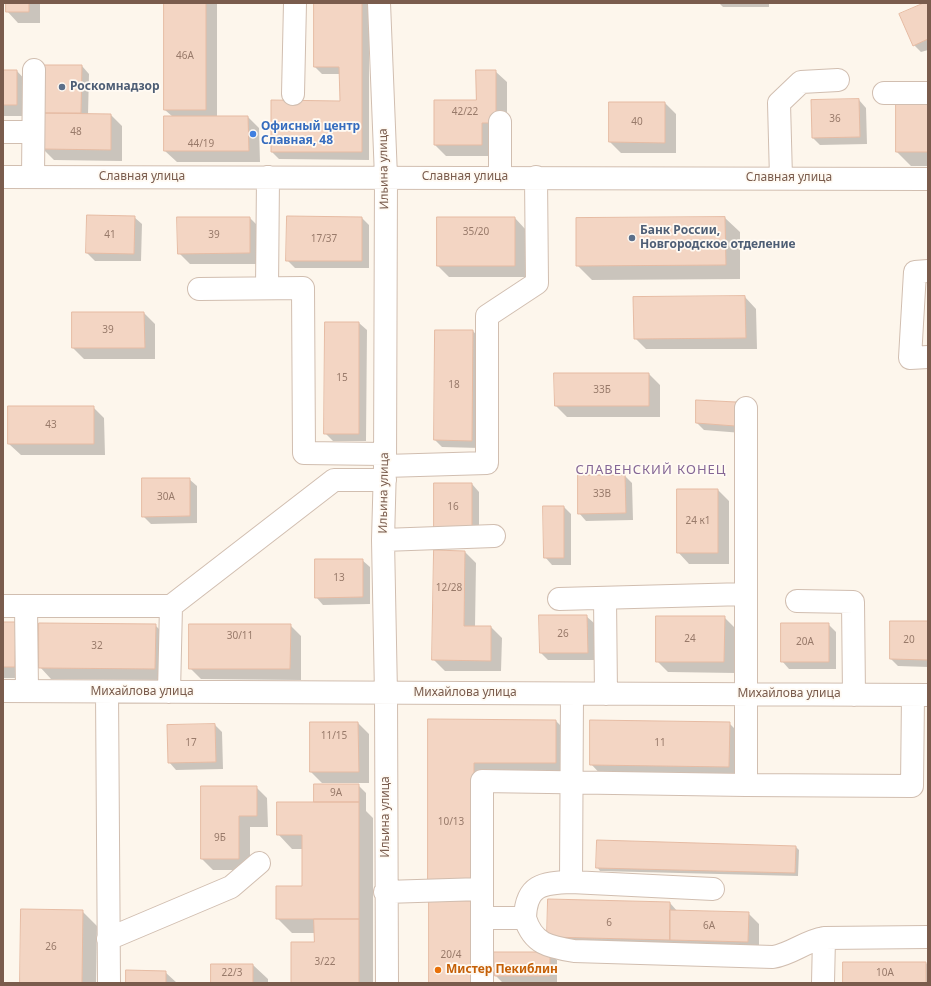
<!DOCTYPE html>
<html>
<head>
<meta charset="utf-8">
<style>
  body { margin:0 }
  #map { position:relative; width:931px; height:986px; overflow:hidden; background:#fdf6ec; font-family:"Noto Sans",sans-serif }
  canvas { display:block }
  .frame { position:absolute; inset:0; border:4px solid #7a5c4d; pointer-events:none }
</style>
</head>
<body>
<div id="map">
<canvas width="931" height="986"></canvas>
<div class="frame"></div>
</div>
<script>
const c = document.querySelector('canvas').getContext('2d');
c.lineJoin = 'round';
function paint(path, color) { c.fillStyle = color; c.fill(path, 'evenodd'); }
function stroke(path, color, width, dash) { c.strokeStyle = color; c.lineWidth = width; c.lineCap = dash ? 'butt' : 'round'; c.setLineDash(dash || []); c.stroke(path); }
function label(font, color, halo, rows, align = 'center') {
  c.font = font + ' "Noto Sans",sans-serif'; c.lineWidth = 3.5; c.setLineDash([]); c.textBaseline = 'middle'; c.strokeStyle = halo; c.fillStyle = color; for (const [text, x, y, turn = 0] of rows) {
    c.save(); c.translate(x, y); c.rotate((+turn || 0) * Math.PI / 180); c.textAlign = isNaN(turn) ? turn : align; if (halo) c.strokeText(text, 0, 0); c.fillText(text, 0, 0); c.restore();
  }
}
paint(new Path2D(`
  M7,3H40V23H18L7,11Z
  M165,3H217V117H248L259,128L260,162H177L165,151V117H173L165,110Z
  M315,3H369V160L279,159L272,152L341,102L340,74H322L315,67Z
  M719,3H769V7H723Z
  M926,3H928V50L921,52L914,45Z
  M44,66H82L89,74L88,115H111L122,126V161L54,160L43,149Z
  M3,71H17L28,83V116H3Z
  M495,71L507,82V134L493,156H446L435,145L477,101Z
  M928,97V166H911L897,152Z
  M859,100L866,108L867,144L820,145L813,138Z
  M665,103L676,114V153H621L610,142Z
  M88,216L134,217L142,224L141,261H95L87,253Z
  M288,217L362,218L369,225V268H295L287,260Z
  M250,218L261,229V264H190L179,253Z
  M515,218L526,230V277H449L438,266Z
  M725,218L740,232V279L592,280L577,265Z
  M745,297L756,309L757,349H646L635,338Z
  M144,313L155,324V359H84L73,348Z
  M326,323H359L367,330L366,441H333L325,433Z
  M473,331L480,339L479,448L442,447L435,440Z
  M649,374L660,385V417H567L556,406Z
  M697,401L736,403L743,410L742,433L704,430L697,423Z
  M93,407L104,418L105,455H21L9,444Z
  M579,476H625L632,483L633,520L586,521L579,513Z
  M189,479L197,486V523L151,524L143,516Z
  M472,484L479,492V538H442Z
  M678,490H718L729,501V564H689L678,552Z
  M564,507L571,514V565H552L545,557Z
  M465,552L476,563L475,627H491L502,638L501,671H445L433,659Z
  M362,560L370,567V604L323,605L316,597Z
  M586,616L594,623L595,660H548L541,653Z
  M724,617L735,628V673L668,672L657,661Z
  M928,622V667L898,666L891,659Z
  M3,623H15L26,678H3Z
  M828,624L836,632V669H789L782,661Z
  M155,625L166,636V680L51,679L40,667Z
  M290,625L301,636V680L201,679L190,668Z
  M429,720L556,721L570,735V778L489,777L488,895Z
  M358,723L369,734V783H322L311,772Z
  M729,723L744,738V781L605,779L591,764Z
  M215,725L222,732L223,769L176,770L169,762Z
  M358,785L366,793V811L373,818V983H292L315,943V933H292L277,918L303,887V849H292L278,834L315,803Z
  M256,787L267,798L268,827H250V870H213L202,859Z
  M796,847L799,850L798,876L600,871L597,867Z
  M670,903L678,912L748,913L759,924V952L559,947L548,936Z
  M82,911L97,926L96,983H21Z
  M550,953L557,960V983H503L496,976Z
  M844,963H926L928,965V983H844Z
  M253,965L268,979V983H212Z
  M165,972L177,983H127Z`), '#0003');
const building = new Path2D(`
  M6,3H29V12H6Z
  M164,3H206V110H164Z
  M314,3H362V152H271V100L340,101L339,67H314Z
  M924,3H928V39L913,46L899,14Z
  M43,65H82L81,113H42Z
  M3,70H17V105H3Z
  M476,70H496V123H482V145H434V100H476Z
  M896,96H928V152H896Z
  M859,99L860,137L812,138L811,100Z
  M609,102H665V143L609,142Z
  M42,113L111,114V150L42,149Z
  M164,116H248L249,151H164Z
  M87,215L135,216L134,254L86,253Z
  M287,216L362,217V261H286Z
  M177,217H250V253L178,254Z
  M437,217H515V266H437Z
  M725,217L726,265L576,266V218Z
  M745,296L746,338L634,339L633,297Z
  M72,312H144L145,348H72Z
  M325,322H359V434H324Z
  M435,330H473L472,441L434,440Z
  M554,373H649V406H555Z
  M696,400L736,402L735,426L696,423Z
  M8,406H94V444H8Z
  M578,475H625L626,513L578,514Z
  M142,478H190V516L142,517Z
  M434,483H472V531H434Z
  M677,489H718V553H677Z
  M543,506H564V558H544Z
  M434,550L465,551L464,626H491V661L432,660Z
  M315,559H363V597L315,598Z
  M539,615H587L588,653H540Z
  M656,616H725L724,662H656Z
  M890,621H928V660L890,659Z
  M3,622H16L15,667H3Z
  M39,623L156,624L155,669L39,668Z
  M781,623H829V662H781Z
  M189,624H291L290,669H189Z
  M428,719L556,720V763H474V881H428Z
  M590,720L730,722L729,767L590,765Z
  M310,722H358L359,772H310Z
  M215,724L216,762L168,763L167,725Z
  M314,784H359V802H314Z
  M201,786H257V816H239V859H201Z
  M277,802H359V919H276V886H302V835H277Z
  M597,840L796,846L795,873L596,868Z
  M548,899L670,902V940L547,937Z
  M429,900L474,901L473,983H429Z
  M21,909L83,910L82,983H20Z
  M670,910L749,912L748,942L670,940Z
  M314,919H359V983H291V942H314Z
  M494,952H550V976H495Z
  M843,962H926V983H843Z
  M211,964H253V983H211Z
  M126,970L166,971V983H126Z`);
paint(building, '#f3d5c3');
stroke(building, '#e6bba3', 1);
const minor = new Path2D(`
  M379,3L386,177L385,466L383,540L386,694L387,983
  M884,93H928
  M293,94L295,3
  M500,122V177
  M3,132H33
  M3,177L928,179
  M33,177L34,70
  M781,178L779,103L801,82L838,80
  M928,271L915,272L910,358L928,357
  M267,288L268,177
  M199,289L303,288L304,453L384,454
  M746,408V785L912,786L913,695
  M385,466L487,463V316L537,283L536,177
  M383,540L494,536
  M605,598L606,694
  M559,599L746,594
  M797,601L853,602L854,695
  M3,606H171L169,692
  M26,606L27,691
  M171,606L334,480H385
  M3,691L928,695
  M107,692L109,983
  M572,694L571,882L713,889
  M482,889V781L746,785
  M385,892L482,889V983
  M482,918H525C533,944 549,947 574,951L773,957C792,954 805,941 824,938L928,937
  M525,918C526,885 542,883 571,882
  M108,939L231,887L259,863
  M823,983L824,938`);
stroke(minor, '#d1beb0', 24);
stroke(minor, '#fff', 22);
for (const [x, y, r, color] of [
  [62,87,4,"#5c6f8a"],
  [253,134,4,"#3f7fe0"],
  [632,238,4,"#5c6f8a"],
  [438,970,4,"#e8710a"]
]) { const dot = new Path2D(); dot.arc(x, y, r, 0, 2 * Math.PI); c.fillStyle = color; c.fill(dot); stroke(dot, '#fffaf3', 1.5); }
label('10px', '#987a6a', null, [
  ["46А",185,56],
  ["42/22",465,112],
  ["36",835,119],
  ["40",637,122],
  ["48",76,132],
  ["44/19",201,144],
  ["35/20",476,232],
  ["41",110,235],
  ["39",214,235],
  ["17/37",324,239],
  ["39",108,330],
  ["15",342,378],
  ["18",454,385],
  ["33Б",602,390],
  ["43",51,425],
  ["33В",602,494],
  ["30А",166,497],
  ["16",453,507],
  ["24 к1",698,521],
  ["13",339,578],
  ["12/28",449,588],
  ["26",563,634],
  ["30/11",240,636],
  ["24",690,639],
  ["20",909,640],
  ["20А",805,642],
  ["32",97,646],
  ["11/15",334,736],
  ["17",191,743],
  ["11",660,743],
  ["9А",336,793],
  ["10/13",451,822],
  ["9Б",220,838],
  ["6",609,923],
  ["6А",709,926],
  ["26",51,947],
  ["20/4",451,955],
  ["3/22",325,962],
  ["22/3",232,973],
  ["10А",885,973]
]);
label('bold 12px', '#4e5e75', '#fffaf3', [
  ["Роскомнадзор",70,87],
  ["Банк России,",640,231],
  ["Новгородское отделение",640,245]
], 'left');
label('bold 12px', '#366cbe', '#fffaf3', [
  ["Офисный центр",261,127],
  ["Славная, 48",261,141]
], 'left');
label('12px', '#7a5c4d', '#fffaf3', [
  ["Ильина улица",384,169,-91],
  ["Славная улица",142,177],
  ["Славная улица",465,177],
  ["Славная улица",789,178],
  ["Ильина улица",384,493,-89],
  ["Михайлова улица",142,692],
  ["Михайлова улица",465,693],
  ["Михайлова улица",789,694],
  ["Ильина улица",386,817,-90]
]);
label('bold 12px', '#c56008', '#fffaf3', [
  ["Мистер Пекиблин",446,970]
], 'left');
c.letterSpacing = '1px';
label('13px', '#846695', '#fffaf3', [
  ["СЛАВЕНСКИЙ КОНЕЦ",651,470]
]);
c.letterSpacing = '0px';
</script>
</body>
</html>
